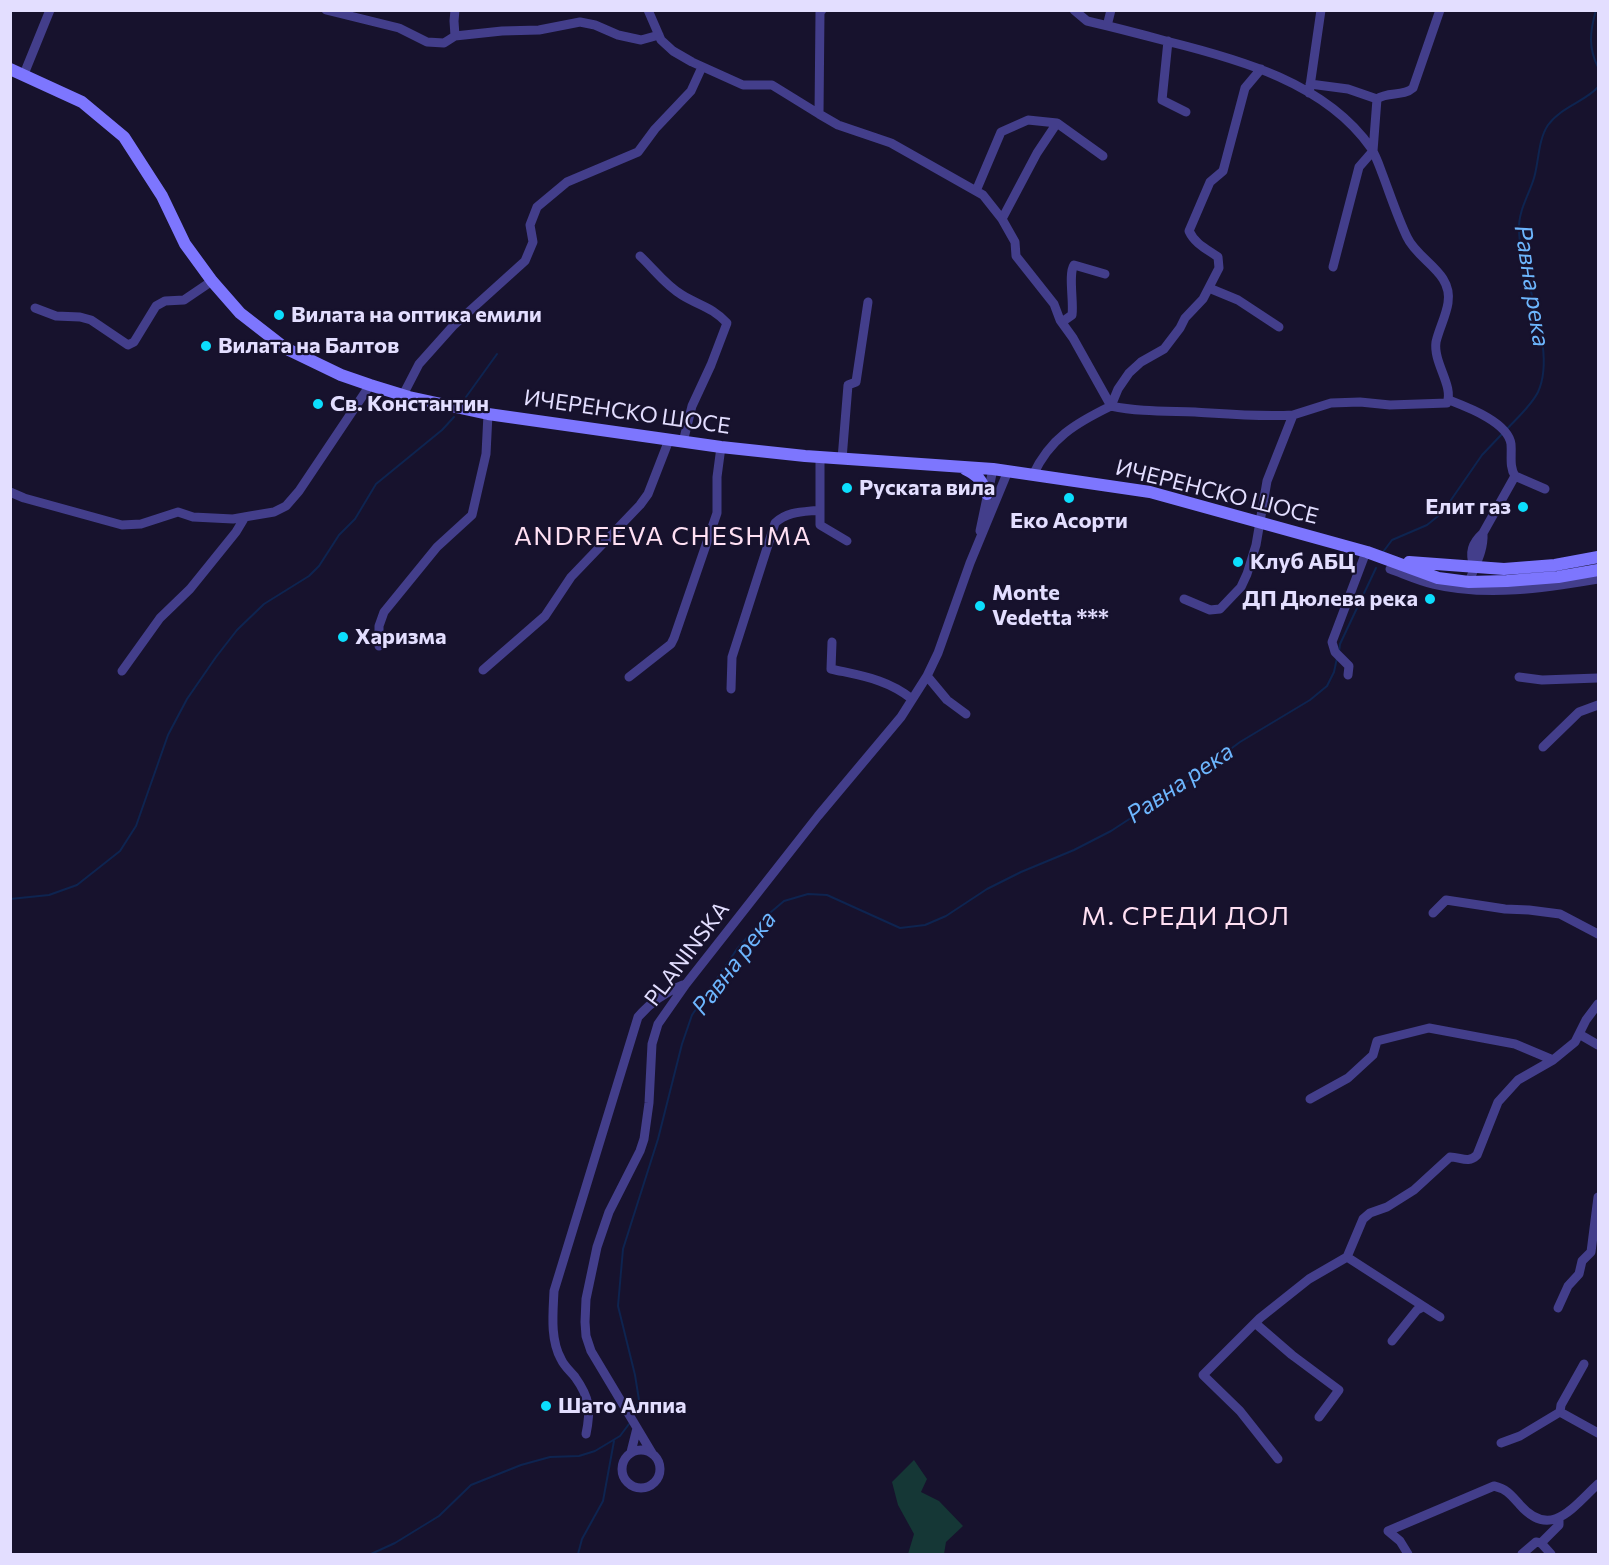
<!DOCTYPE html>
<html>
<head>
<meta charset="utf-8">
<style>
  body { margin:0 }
  #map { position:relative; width:1609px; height:1565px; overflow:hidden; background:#17122d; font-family:Commissioner,sans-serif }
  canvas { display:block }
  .frame { position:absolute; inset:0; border:12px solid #e3deff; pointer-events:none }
</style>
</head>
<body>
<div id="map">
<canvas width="1609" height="1565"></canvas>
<div class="frame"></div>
</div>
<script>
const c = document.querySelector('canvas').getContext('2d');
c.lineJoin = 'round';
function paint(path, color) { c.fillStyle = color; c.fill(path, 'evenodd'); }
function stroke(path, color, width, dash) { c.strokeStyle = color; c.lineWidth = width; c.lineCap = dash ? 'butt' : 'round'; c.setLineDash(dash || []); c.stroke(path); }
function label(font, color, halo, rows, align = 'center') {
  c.font = font + ' Commissioner,sans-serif'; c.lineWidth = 4.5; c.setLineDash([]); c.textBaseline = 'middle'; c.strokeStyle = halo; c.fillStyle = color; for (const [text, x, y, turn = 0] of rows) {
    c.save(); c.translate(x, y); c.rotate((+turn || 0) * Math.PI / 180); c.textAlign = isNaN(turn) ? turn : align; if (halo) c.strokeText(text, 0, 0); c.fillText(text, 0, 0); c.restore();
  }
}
paint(new Path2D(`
  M914,1460L927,1479L921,1492L939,1501L963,1526L946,1542L944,1554H908L914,1534L898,1505L892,1482Z`), '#153736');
stroke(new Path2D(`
  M1596,10C1590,31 1588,48 1598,67
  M466,397L497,354
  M1506,430C1516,419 1531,406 1538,392C1558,349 1520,277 1519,230C1518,211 1529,195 1534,178C1539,161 1538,140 1548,125C1561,107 1586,101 1598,87
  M1383,552L1392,540L1427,525L1442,513L1482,455L1502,434
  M1339,652L1340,644L1376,568
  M10,899L49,895L77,885L120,851L136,826L168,735L187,699L216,657L237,630L264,604L309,576L319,566L339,535L355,519L376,484L442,430L454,417
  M635,1412L639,1400L635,1375L618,1306L623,1249L658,1139L682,1044L692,1015L737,949L764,918L784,901L808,894L827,895L900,928L925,925L946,916L987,889L1021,872L1074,850L1111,831L1189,780L1240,742L1310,700L1327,686L1334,672L1337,658
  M371,1554L395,1543L439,1516L471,1485L521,1465L550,1457L579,1456L595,1451L620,1436L629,1424
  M578,1554L582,1539L603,1501L614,1441`), '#0e2450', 2);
stroke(new Path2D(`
  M326,10L399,28L427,42L444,43L455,36L502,31L539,30L580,22L595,25L618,35L641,40L659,35
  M455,10L454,21L455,36
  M648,10L661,40L673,51L692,62L743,85H772L819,114
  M822,10L820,12L819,114L838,125L891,143L983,195L1002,219L1015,242L1016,256L1054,304L1060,320L1073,338L1111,406C1076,423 1050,438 1033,475
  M1074,10L1087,21C1113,27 1140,34 1166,41C1239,59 1326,83 1371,148C1376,156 1379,165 1382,173C1390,194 1397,216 1407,237C1418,261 1453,272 1448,303C1446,316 1439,329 1436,342C1433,363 1454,386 1447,403L1390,405L1360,402L1331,403L1293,415
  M1107,26L1111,10
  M1168,41L1162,100L1186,112
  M24,74L50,10
  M1310,84L1348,89L1377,99
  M1309,93L1321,10
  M976,191L1001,132L1028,120L1057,123
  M1002,219L1037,153L1057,123L1103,156
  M640,256C654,269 665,285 682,295C700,306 712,307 727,323L711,365L692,406L683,442
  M1333,267L1359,167L1373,151L1377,99C1388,91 1403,97 1413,88L1440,10
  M1209,288L1238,300L1279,327
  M35,308L56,316L80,317L91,320L128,345L134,342L156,306L165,301L184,300L212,281
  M1062,322L1072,315C1074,302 1068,274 1074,265L1105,274
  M403,395L419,364L453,326L525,261L533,242L530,225L537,207L567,182L638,152L655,129L691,91L702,67
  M1449,400C1467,407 1508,422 1511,444C1512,456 1509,466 1515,476
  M842,459L848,385L856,382L868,302
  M10,492L24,498L122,525L141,524L178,512L193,517L233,519L250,516L274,512L286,506L299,491L370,385
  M820,510V525L847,541
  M980,531L993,469
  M1474,567C1469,552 1472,543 1483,533L1515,476L1545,489
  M1390,569C1404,574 1419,581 1433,584C1487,597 1545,588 1598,579
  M1469,582C1475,565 1484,551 1483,533
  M1184,599L1210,610L1220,609L1241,587L1247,574L1256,545L1267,481L1293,415C1260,417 1227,414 1195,412C1166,411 1139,412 1111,406L1118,389L1129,373L1141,362L1164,349L1180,328L1185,318L1203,299L1219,268L1218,257C1207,249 1195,244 1189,231L1210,182L1223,171L1245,88L1261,69
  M832,642L831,669C862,676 887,679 912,699
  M379,646V626L384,612L437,547L472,515L486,454L488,414
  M483,670L545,616L571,577L640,505L648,494L669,440
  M122,671L160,618L190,589L236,532L245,517
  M1348,675L1349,666L1335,652L1332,642L1366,552
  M927,676L947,700L966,714
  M629,677L671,644L674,638L717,513V477L721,447
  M1519,677L1542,680L1598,678
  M731,689L732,657L775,523C788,511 803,512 820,510V457
  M1543,747L1579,712L1598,705
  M1433,913L1446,900L1505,909L1529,910L1560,914L1598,934
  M1579,1034L1598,1045
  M1310,1099L1348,1078L1373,1055L1377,1041L1429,1028L1515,1044L1553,1060
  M1347,1257L1440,1317
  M1558,1308L1568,1286L1579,1274L1582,1261L1591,1252L1598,1197
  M1255,1323L1292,1355L1339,1390L1319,1417
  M1392,1341L1417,1310L1423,1307
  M1560,1412L1561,1405L1584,1364
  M586,1434C591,1410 590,1398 575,1377C570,1371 564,1366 561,1359C550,1339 553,1313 554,1291L638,1017C651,1002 665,992 683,985
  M1501,1443L1520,1436L1560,1412L1598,1433
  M622 1469a19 19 0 1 1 38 0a19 19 0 1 1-38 0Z
  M631,1452L637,1428
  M652,1453L591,1351L586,1336L585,1322L586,1299L597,1247L609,1212L640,1151L644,1139L649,1103L652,1044L658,1024L686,984L818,816L901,717L927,676L938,653L970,563L1008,471
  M1278,1459L1240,1411L1203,1375L1260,1318L1309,1279L1347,1257L1363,1219L1370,1213L1387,1207L1414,1190L1450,1157C1461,1157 1468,1164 1477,1155L1498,1102L1518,1080L1553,1060L1575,1042L1586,1020L1598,1004
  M1541,1543L1551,1554
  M1408,1554L1400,1541L1388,1531L1494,1486C1507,1489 1511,1495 1520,1505C1551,1540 1573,1507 1598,1484
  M1522,1554L1536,1542L1541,1543L1559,1525V1518`), '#433e8b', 9);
stroke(new Path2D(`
  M10,69L82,102L124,137L162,196L185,244L212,281L240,313L285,348L341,375L370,385L409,397L488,414L721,447L805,456L993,469L1150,492L1367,552L1438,578L1469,582L1507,581L1558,577L1598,570
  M965,469C978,475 982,481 987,494
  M1409,562L1504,569L1555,565L1598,557`), '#7d76fe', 12);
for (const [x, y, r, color] of [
  [279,315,6,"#0cdefd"],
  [206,346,6,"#0cdefd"],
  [318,404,6,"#0cdefd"],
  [847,488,6,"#0cdefd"],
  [1069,498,6,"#0cdefd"],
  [1523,507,6,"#0cdefd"],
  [1238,562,6,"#0cdefd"],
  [1430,599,6,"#0cdefd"],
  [980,606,6,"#0cdefd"],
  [343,637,6,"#0cdefd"],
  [546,1406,6,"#0cdefd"]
]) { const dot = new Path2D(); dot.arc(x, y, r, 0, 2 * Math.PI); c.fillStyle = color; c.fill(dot); stroke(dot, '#17122d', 2); }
label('bold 22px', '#e3deff', '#17122d', [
  ["Вилата на оптика емили",291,315],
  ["Вилата на Балтов",218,346],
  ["Св. Константин",330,404],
  ["Руската вила",859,488],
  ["Елит газ",1511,507,"right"],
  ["Еко Асорти",1069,521,"center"],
  ["Клуб АБЦ",1250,562],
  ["Monte",992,593],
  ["Vedetta ***",992,618],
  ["ДП Дюлева река",1418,599,"right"],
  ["Харизма",355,637],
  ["Шато Алпиа",558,1406]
], 'left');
label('22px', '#e3deff', '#17122d', [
  ["ИЧЕРЕНСКО ШОСЕ",627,412,8],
  ["ИЧЕРЕНСКО ШОСЕ",1217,492,14],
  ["PLANINSKA",687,954,-53]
]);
label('italic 24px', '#6db6fe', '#17122d', [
  ["Равна река",1532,286,81],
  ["Равна река",1180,783,-34],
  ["Равна река",734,963,-53]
]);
c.letterSpacing = '1.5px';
label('26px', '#ffe0f3', '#17122d', [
  ["ANDREEVA CHESHMA",663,536],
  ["М. СРЕДИ ДОЛ",1186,916]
]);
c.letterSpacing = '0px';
</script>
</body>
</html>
